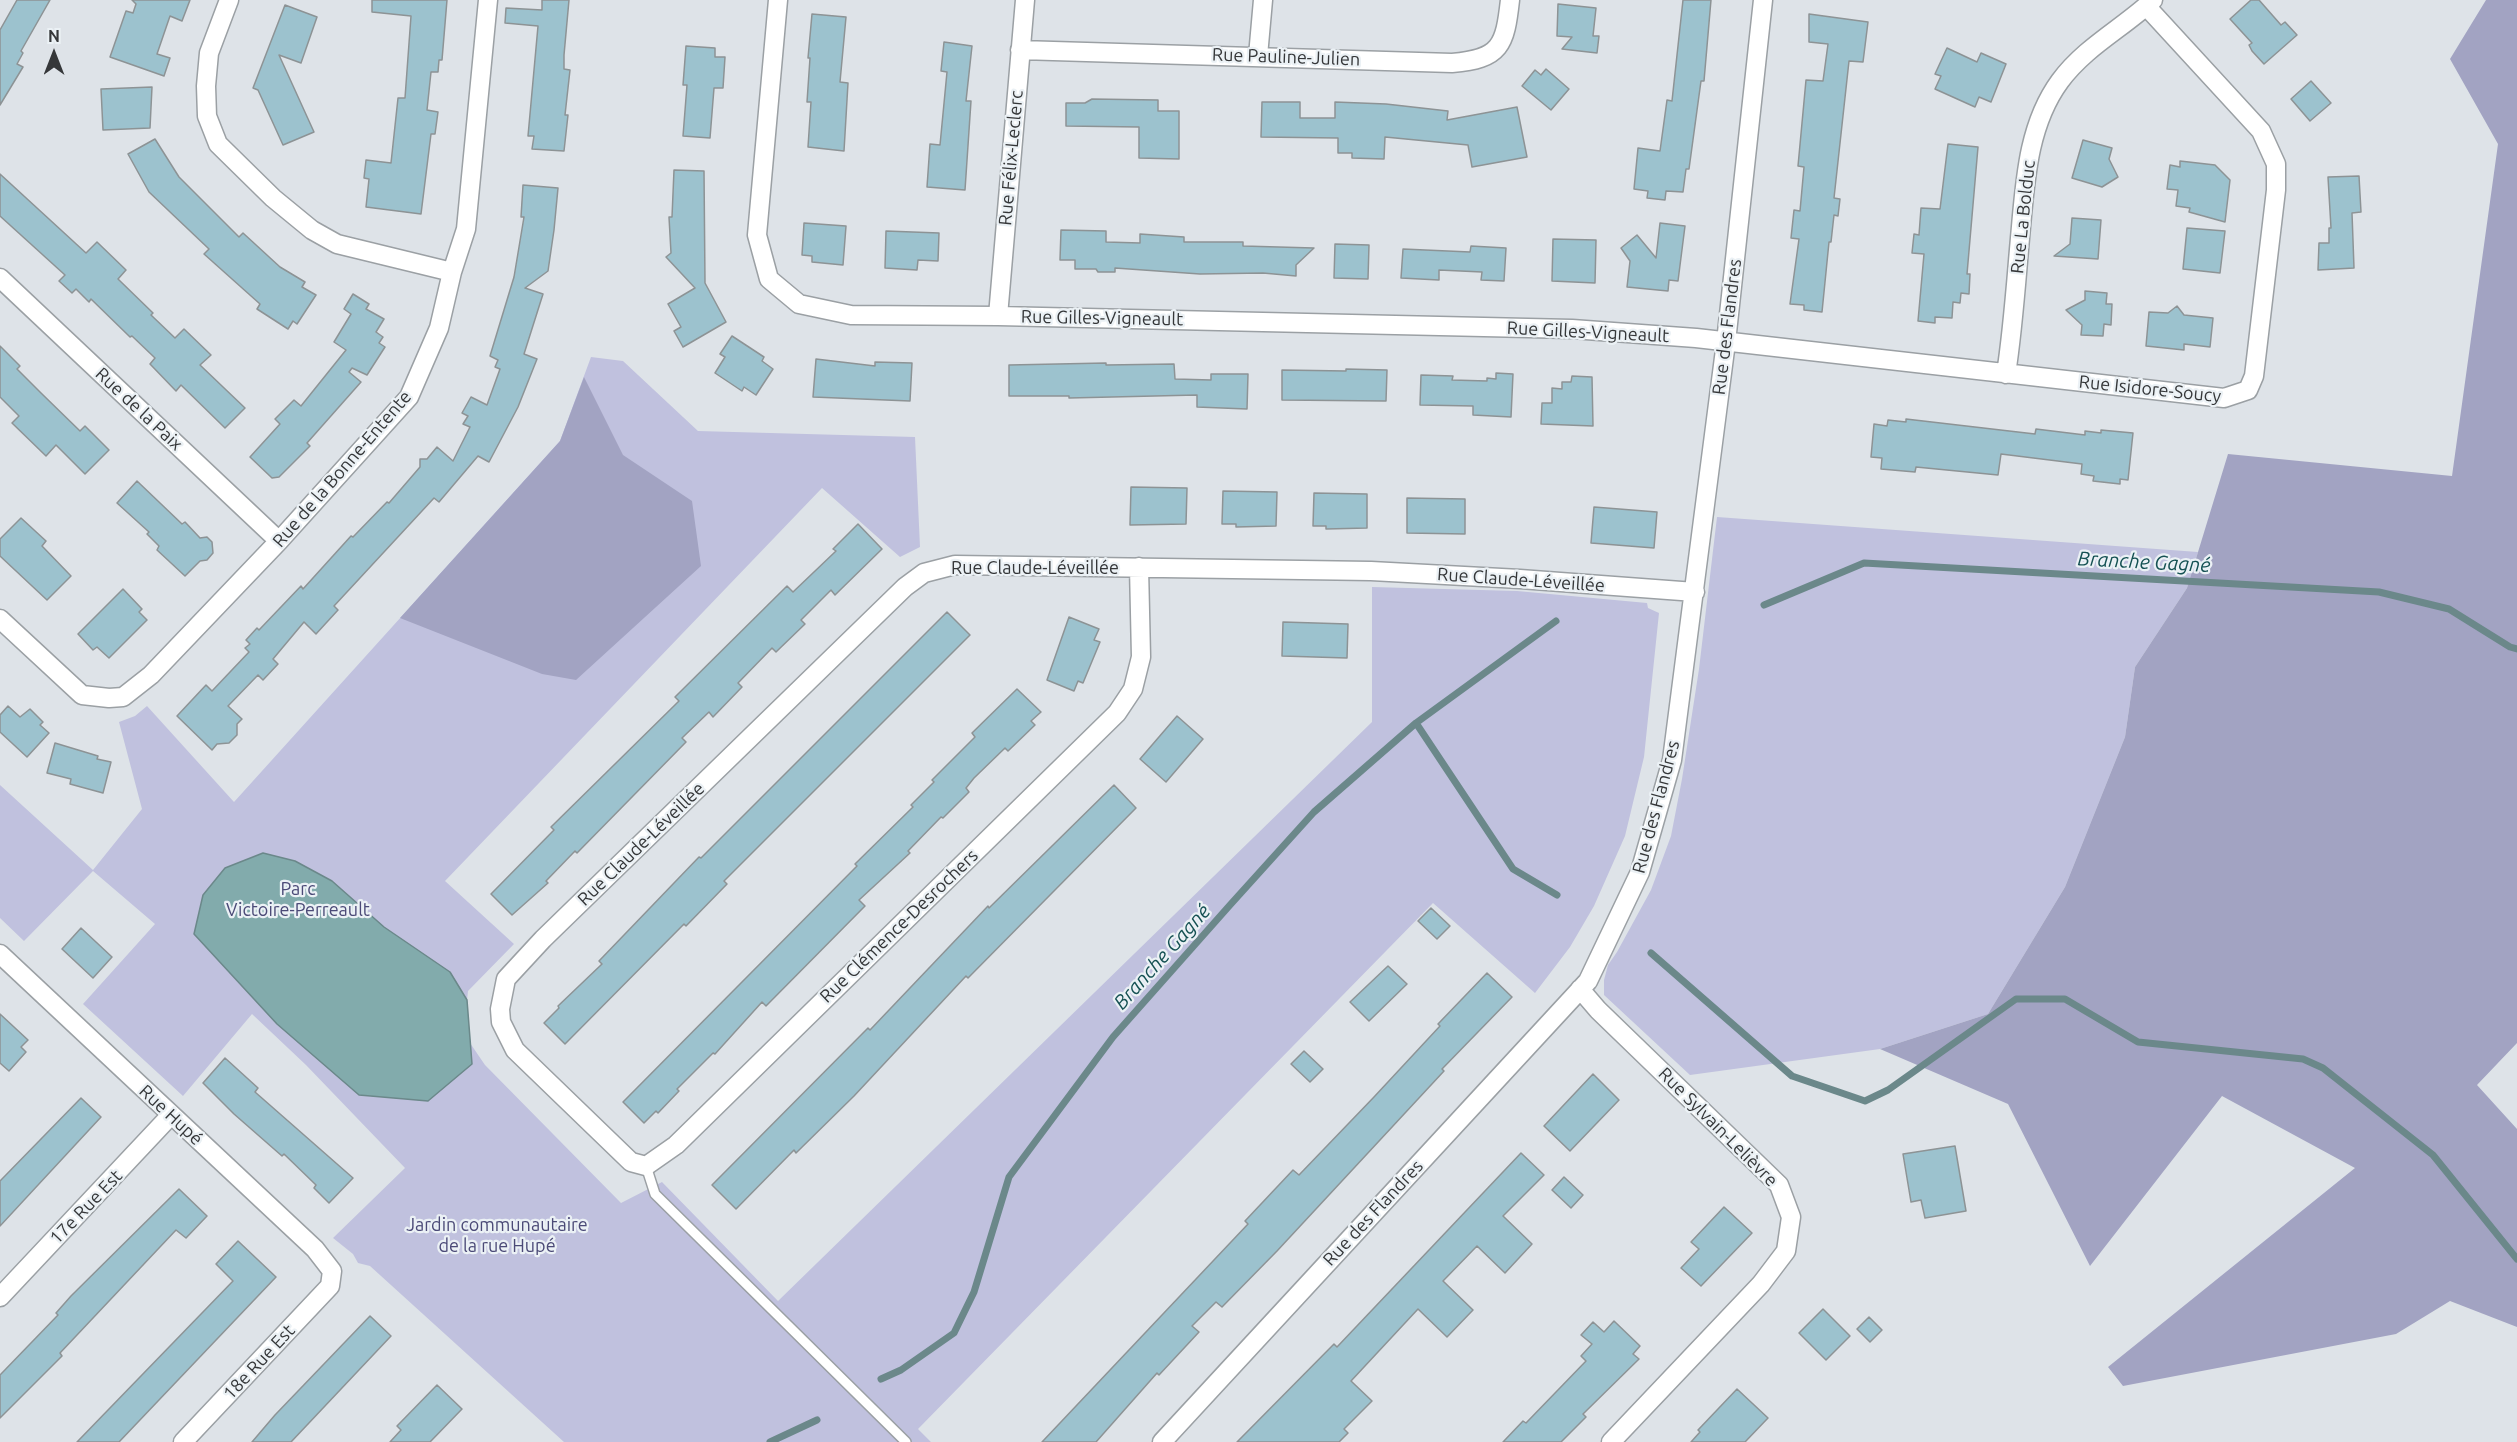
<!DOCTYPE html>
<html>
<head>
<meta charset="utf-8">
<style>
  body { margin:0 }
  #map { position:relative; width:2517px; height:1442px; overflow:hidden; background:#dee3e8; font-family:Ubuntu,sans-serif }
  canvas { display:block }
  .north { position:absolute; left:24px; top:24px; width:60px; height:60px; -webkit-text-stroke:4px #ebf1f5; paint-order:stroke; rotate:0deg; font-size:16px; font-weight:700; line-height:24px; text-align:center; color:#353739 }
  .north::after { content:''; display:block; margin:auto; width:21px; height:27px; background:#353739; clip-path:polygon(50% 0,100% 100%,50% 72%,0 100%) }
</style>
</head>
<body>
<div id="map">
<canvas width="2517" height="1442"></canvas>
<div class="north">N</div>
</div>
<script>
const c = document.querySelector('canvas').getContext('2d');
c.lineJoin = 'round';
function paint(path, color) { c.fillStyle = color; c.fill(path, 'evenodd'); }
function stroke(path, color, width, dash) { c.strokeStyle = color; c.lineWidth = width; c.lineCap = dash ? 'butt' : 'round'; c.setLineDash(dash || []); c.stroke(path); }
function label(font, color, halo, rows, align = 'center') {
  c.font = font + ' Ubuntu,sans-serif'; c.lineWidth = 4.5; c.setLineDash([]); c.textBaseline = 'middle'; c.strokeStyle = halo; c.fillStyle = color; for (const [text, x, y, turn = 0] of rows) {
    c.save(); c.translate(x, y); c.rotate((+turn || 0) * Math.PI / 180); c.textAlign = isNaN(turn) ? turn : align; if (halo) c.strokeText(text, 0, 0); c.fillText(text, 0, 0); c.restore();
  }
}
paint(new Path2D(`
  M591,357L623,361L698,431L915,437L920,547L900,557L822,488L445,881L514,944L468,991L467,1000L470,1043L485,1065L621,1203L662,1182L778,1301L1372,722V587L1517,591L1647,603L1648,608L1659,613L1644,757L1625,836L1594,906L1570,947L1535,993L1433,903L918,1429L931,1442H564L370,1266L358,1263L353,1254L333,1238L405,1168L306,1065L252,1014L183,1096L83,1004L155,924L93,871L24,941L0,918V785L93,870L142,809L119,722L135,716L147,706L234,802L560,441Z
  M1717,517L2198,552L2187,588L2135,667L2125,737L2065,887L1988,1014L1880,1049L1690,1075L1604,995V980L1608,965L1617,952L1651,890L1671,836L1682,779L1699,669Z`), '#c0c1de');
paint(new Path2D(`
  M2486,0H2517V1043L2477,1085L2517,1129V1327L2450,1301L2396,1334L2123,1386L2108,1367L2355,1168L2222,1096L2090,1266L2008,1104L1880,1049L1988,1014L2065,887L2125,737L2135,667L2187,588L2228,454L2452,476L2498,144L2450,59Z
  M584,377L623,455L692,501L701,566L576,680L542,674L400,618L560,441Z`), '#a2a3c2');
const water = new Path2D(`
  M263,853L295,861L332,881L384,927L450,972L467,1000L472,1064L428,1101L359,1095L277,1024L194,934L203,895L225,868Z`);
paint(water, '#82abac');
stroke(water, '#6b888a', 1.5);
stroke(new Path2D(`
  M1764,605L1864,563L2379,592L2449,609L2510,647L2517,649
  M1416,723L1513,869L1557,895
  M1651,953L1792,1076L1865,1101L1888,1090L2016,999H2065L2138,1042L2303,1059L2323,1068L2433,1155L2517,1259
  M881,1379L901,1370L954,1333L974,1292L1009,1177L1113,1037L1230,905L1314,812L1416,723L1556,621
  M770,1442L817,1420`), '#6b888a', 7);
const building = new Path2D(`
  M17,0H50L21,51L23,53L17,64L23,67L0,105V30Z
  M132,0H190L182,21L170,16L157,54L170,58L164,76L110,57L126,11L133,13L136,4Z
  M372,0H447L442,60H439L438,72H431L427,110L438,112L435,134H431L421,214L366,207L369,179L364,178L366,160L391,163L398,98H405L411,16L372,12Z
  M542,0H569L564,55V69L570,70L565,115H568L564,151L532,149L534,136H528L538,26L505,23L506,8L542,10Z
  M1683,0H1711L1704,81H1701L1689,169H1686L1683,192L1666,191L1665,200L1647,198L1648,191L1634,189L1638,148L1660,151L1667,100L1672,101Z
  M2251,0H2259L2281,25L2285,22L2297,35L2264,64L2252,51L2249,45L2252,43L2230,19Z
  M1558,4L1596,8L1593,36H1599L1597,53L1562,49L1572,37L1557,36Z
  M285,5L317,17L301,63L279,55L314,132L283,145L258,90L253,88Z
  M812,14L846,17L840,82L848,83L844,151L808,147L811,102H807L810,58H808Z
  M1809,14L1868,22L1863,62L1849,61L1834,198L1840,199L1838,216L1834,215L1831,242H1829L1822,312L1804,310V305L1790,304L1799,239L1791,238L1794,210L1800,211L1804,167L1798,166L1806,80L1823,81L1828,44L1809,42Z
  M944,42L972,46L966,101H971L965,190L927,187L930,144L940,145L947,72L941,71Z
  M686,46L715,48V57H725L723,88H714L710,138L683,136L687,85H683Z
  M1947,48L1977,62L1981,53L2006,64L1991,102L1979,97L1975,107L1935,89L1941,76L1935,74Z
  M1546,69L1569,89L1551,110L1522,86L1535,70L1541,75Z
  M2311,81L2331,103L2310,121L2291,99Z
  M152,87L150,128L103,130L101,89Z
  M1092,99L1158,100V111H1179V159L1139,158V127L1066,126V103H1085Z
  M1262,102H1300V118H1335V102L1386,104L1448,111L1447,120L1517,107L1527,157L1472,167L1468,145L1385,137L1384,159L1352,158V153H1338V138L1261,137Z
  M155,139L179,177L239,237L243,233L280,267L305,282L302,287L316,295L297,324L293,321L288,329L257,309L260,304L204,254L209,249L149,192L128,154Z
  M2083,140L2112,148L2109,159L2118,177L2102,187L2072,178Z
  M1948,144L1978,147L1967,274H1970L1969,294L1961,293L1960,303L1953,302L1952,318L1935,317V323L1918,321L1924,254L1912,253L1914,234L1919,235L1921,208L1940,209Z
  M2180,161L2215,165L2230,180L2225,222L2189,212L2190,208L2176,206L2178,190L2167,189L2170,165L2180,167Z
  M674,170L704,171L705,283L726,322L683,347L674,331L681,327L668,304L695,288L666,257L671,253L669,217H672Z
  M0,174L86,253L97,242L126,270L118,279L153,313L151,315L175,338L184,329L211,355L200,365L245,408L225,428L181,385L176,391L150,364L155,358L132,336L130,337L91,299L89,302L76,289L72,293L59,281L65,275L0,216Z
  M2359,176L2361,212L2352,213L2354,268L2318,270L2319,243H2329V228H2331L2328,177Z
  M523,185L558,188L554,230L548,271L525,288L543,294L524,354L537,359L518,407L489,462L478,456L439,502L434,498L334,606L338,610L316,634L304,622L273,659L278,664L263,680L258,675L228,706L242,719L237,724V735L229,743L217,744L212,750L177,716L206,685L212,691L249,652L245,648L250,644L246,640L257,628L259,630L301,586L303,589L351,536L353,537L387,502L389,503L420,467V459H427L437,447L453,461L470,427L463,424L468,416L462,413L471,397L487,405L500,369L495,367L498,360L490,356L514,277L524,217H521Z
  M2072,218L2101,220L2098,259L2054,256L2070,244Z
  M804,223L846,226L843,265L812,262V256L802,255Z
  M1660,223L1685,226L1678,281L1669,280L1668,291L1627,287L1630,261L1621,248L1637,235L1656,258Z
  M2187,228L2225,231L2220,273L2183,269Z
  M1061,230L1106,231V242L1140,243V234L1184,237V242H1243V246L1314,248L1296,265V276L1263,273L1200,274L1115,268V272H1098L1096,269H1075V260H1060Z
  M886,231L939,233L938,261L918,260L917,270L885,268Z
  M1553,239L1596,240L1595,283L1552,281Z
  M1335,244L1369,245L1368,279L1334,278Z
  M1471,246L1506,248L1504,281L1481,280L1482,272L1439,270V280L1401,278L1403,249L1470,252Z
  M2085,291L2107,293L2106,304H2112L2111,325L2104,324L2103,336L2081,335L2082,325L2066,310L2085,300Z
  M353,294L369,304L366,309L384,319L376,332L383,337L379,343L385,347L367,375L352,368L349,372L361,382L307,443L310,446L279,477L272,478L250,457L280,424L275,419L294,400L301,406L346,350L334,342L351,314L344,309Z
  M2177,306L2184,315L2213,318L2210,347L2184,344V350L2146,346L2149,312L2168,313Z
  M732,336L764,357L762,361L773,369L756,395L744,387L742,391L715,373L725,357L720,354Z
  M0,346L20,366L17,369L41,393L80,431L85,426L109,450L85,474L56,445L46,456L12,423L19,416L0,397Z
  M816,359L875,366V362L912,363L910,401L813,397Z
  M1106,363V365L1174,364L1175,379L1211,380V374H1248L1247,409L1197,407V395L1069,398V396H1009V365Z
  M1346,369L1387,370L1386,401L1282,400V370L1346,371Z
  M1496,373L1513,374L1511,417L1473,415V406L1420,405L1421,375L1453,376L1452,380L1487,381V378L1496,379Z
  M1572,376L1592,377L1593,426L1541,424L1542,403H1552V388L1562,389V382H1571Z
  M1906,419L2035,434L2036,429L2085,435V431L2101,433V430L2133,433L2128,480L2120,479V484L2093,481L2094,476L2081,474L2082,464L2001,454L1998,475L1916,467L1915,472L1881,469L1882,458L1871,457L1874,424L1887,426L1888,420L1906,422Z
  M137,481L182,524L185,522L200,538L207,537L212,542L213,553L207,560L200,561L185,576L157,550L159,546L147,534L149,532L117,503Z
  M1131,487L1187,488L1186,524L1130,525Z
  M1223,491L1277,492L1276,526L1236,527V524H1222Z
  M1314,493L1367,494V528L1326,529V526H1313Z
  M1407,498L1465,499V534L1407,533Z
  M1594,507L1657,512L1654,548L1591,543Z
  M21,518L46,541L42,546L71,576L47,600L0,556V539Z
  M858,524L882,549L835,595L831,590L801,620L805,624L776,652L772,648L738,683L742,687L713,717L709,712L682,738L686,742L577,853L575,851L546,881L548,883L512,915L491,894L554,830L551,827L679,701L675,697L787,586L793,592L836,551L833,549Z
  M123,589L142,609L139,612L147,620L109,658L97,647L93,650L78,634Z
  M947,612L970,635L724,881L727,884L686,926L684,924L565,1044L544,1023L559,1008L558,1006L602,964L599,961L699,857L701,858Z
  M1069,617L1099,629L1094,640L1100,642L1083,683L1078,681L1074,691L1047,680Z
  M1283,622L1348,624L1347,658L1282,656Z
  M1017,689L1041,712L1031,721L1035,725L1008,751L1005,748L974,778L966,788L969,792L943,818L941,817L908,851L910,853L859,900L865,906L766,1006L762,1002L715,1054L713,1053L677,1089L679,1091L658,1113L656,1111L644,1123L623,1102L857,866L855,864L913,807L911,805L934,782L932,780L975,737L972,733Z
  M8,706L20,717L30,709L43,722L40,725L49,733L27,757L0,732V715Z
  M1177,716L1203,739L1166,782L1140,759Z
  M55,743L98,756L97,759L111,762L103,793L70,784L71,779L47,773Z
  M1114,785L1136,808L968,978L966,976L854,1096L796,1153L794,1150L736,1209L712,1185L868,1028L870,1030L988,906L989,908Z
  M1431,908L1450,926L1437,939L1418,921Z
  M81,928L112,957L93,978L62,949Z
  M1388,966L1407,984L1369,1021L1350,1002Z
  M1487,973L1512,997L1442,1069L1444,1071L1277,1251L1222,1307L1216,1302L1192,1326L1199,1332L1159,1375L1157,1373L1096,1442H1042L1248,1224L1245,1221L1293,1170L1299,1175L1374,1097L1440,1026L1438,1024Z
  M0,1014L28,1040L21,1047L26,1052L9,1071L0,1063Z
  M1304,1051L1323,1069L1310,1082L1291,1064Z
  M225,1058L258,1088L255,1092L353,1178L329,1203L314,1188L316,1185L284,1154L282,1156L234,1114L203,1083Z
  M1593,1074L1619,1100L1570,1151L1544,1126Z
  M81,1098L101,1117L0,1226V1181Z
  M1955,1146L1966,1211L1925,1218L1921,1200L1911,1202L1903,1154Z
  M1521,1153L1544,1175L1503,1216L1532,1244L1505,1273L1477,1246L1443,1281L1473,1310L1447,1337L1418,1309L1351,1381L1372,1401L1344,1429L1348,1433L1339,1442H1237L1334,1344L1337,1347Z
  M1564,1177L1583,1195L1571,1208L1552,1190Z
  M179,1189L207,1216L186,1238L176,1230L60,1353L62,1356L0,1418V1375L58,1315L56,1313L71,1296Z
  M1724,1207L1752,1233L1701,1286L1681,1268L1699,1249L1691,1242Z
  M238,1241L276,1277L119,1442H77L233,1281L216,1264Z
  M1823,1309L1850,1336L1826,1360L1799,1333Z
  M370,1316L391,1336L291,1442H252L275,1415Z
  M1869,1317L1882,1330L1870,1342L1857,1329Z
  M1614,1321L1640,1346L1633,1354L1639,1359L1583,1414L1586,1417L1561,1442H1503L1523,1421L1526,1423L1586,1361L1581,1356L1592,1344L1581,1335L1593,1322L1604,1332Z
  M437,1385L462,1409L430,1442H390L401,1430L397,1426Z
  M1737,1389L1768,1418L1745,1442H1691L1700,1432L1698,1430Z`);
paint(building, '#9cc2ce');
stroke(building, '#8d9395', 1.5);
const service = new Path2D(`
  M646,1166L655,1194L906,1442`);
const minor = new Path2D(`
  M229,0L209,53L206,86L207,116L218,144L273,198L312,230L337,244L452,272
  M778,0L757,235L769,279L799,304L851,315L998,316L1572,329L1696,338L2224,398L2248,390L2254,376L2276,190V164L2261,131L2146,6
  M1020,50L1452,63C1501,59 1505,45 1510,0
  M1258,56L1263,0
  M0,278L279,541
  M998,316L1025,0
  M2006,374C2013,329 2016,283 2020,238C2025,184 2027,126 2060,81C2085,47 2123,28 2153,0
  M1139,567L1141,657L1133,689L1117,713L676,1145L646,1166L631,1162L515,1050L501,1022L500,1009L506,979L543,939L905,587L924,573L955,565L1371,571L1520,579L1695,592
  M0,619L82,695L109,698L123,697L151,675L279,541L409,397L439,328L452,272L466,229L488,0
  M0,954L315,1249L332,1271L330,1286L183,1442
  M1580,989L1598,1010L1779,1185L1791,1217L1786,1251L1761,1284L1611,1442
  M0,1297L171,1115
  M1162,1442L1588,981L1640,872L1672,760L1726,342L1763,0`);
stroke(service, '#9ba0a4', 12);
stroke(minor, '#9ba0a4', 21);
stroke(service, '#fff', 9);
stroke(minor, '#fff', 18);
label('18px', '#353739', '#ebf1f5', [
  ["Rue Pauline-Julien",1286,57,2],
  ["Rue Félix-Leclerc",1011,158,-85],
  ["Rue La Bolduc",2023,217,-84],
  ["Rue Gilles-Vigneault",1102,318,1],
  ["Rue des Flandres",1727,327,-83],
  ["Rue Gilles-Vigneault",1588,332,3],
  ["Rue Isidore-Soucy",2150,389,6],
  ["Rue de la Paix",139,409,43],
  ["Rue de la Bonne-Entente",342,469,-49],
  ["Rue Claude-Léveillée",1035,568],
  ["Rue Claude-Léveillée",1521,580,4],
  ["Rue des Flandres",1656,807,-75],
  ["Rue Claude-Léveillée",641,844,-44],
  ["Rue Clémence-Desrochers",899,926,-44],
  ["Rue Hupé",171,1115,43],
  ["Rue Sylvain-Lelièvre",1718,1127,45],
  ["17e Rue Est",86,1207,-46],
  ["Rue des Flandres",1373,1213,-47],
  ["18e Rue Est",259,1362,-47]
]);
label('18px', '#4b4a77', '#ebf1f5', [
  ["Parc",298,889],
  ["Victoire-Perreault",298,910],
  ["Jardin communautaire",497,1225],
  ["de la rue Hupé",497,1246]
]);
label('italic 20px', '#155153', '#ebf1f5', [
  ["Branche Gagné",2144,562,3],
  ["Branche Gagné",1162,957,-48]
]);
</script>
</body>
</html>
